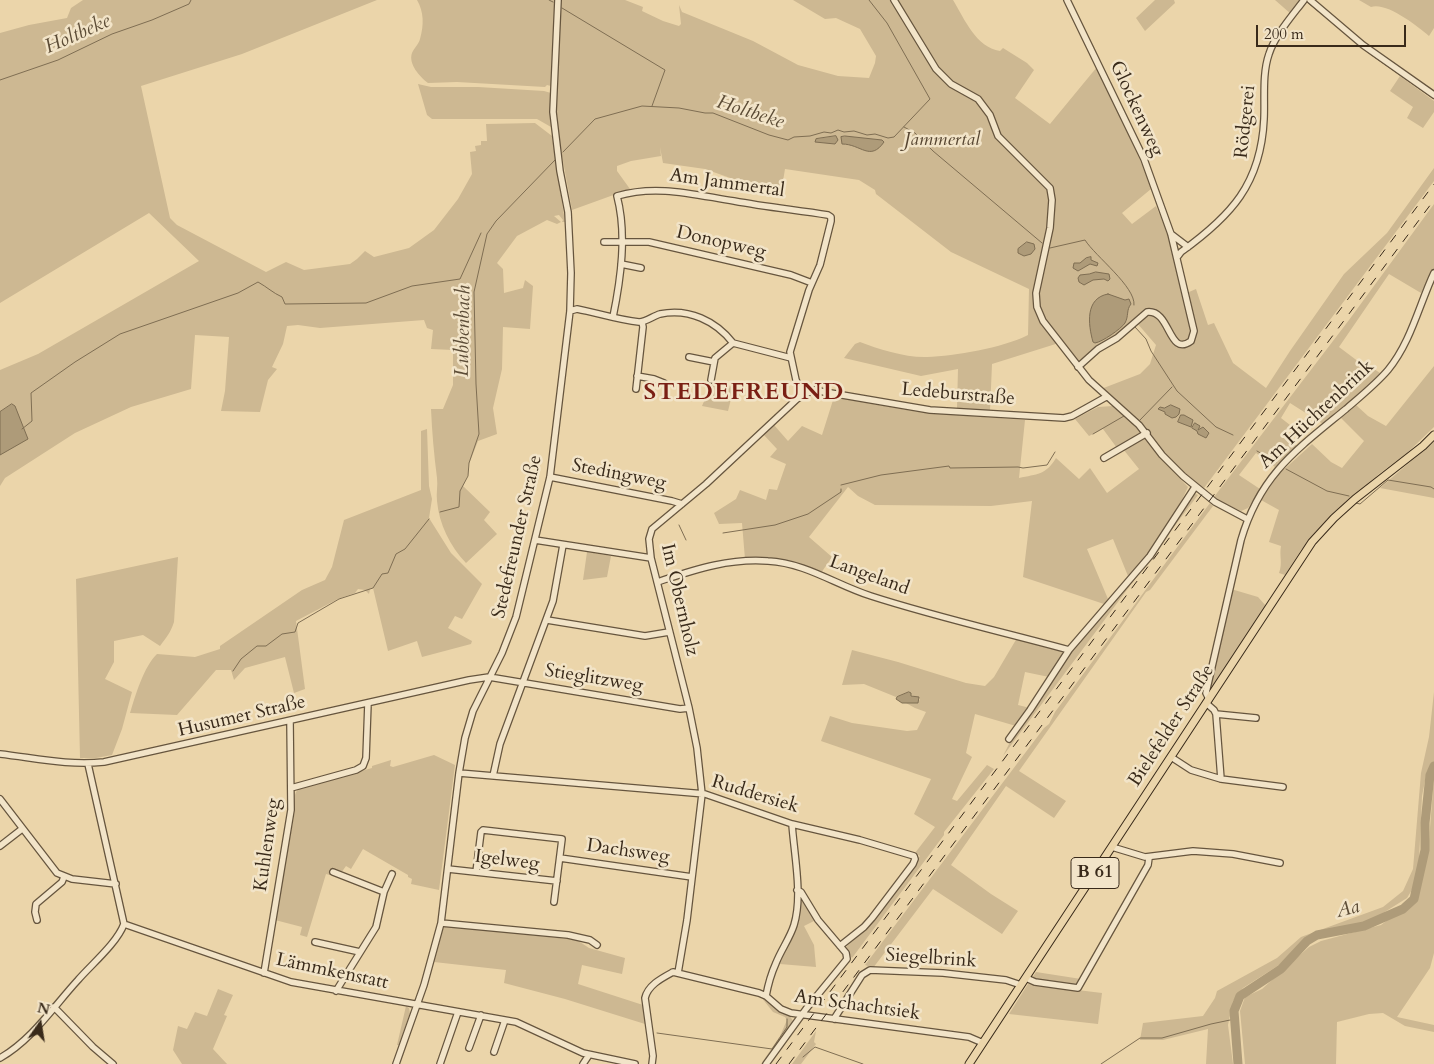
<!DOCTYPE html>
<html>
<head>
<meta charset="utf-8">
<style>
  body { margin:0 }
  #map { position:relative; width:1434px; height:1064px; overflow:hidden; background:#ebd5aa; font-family:Cardo,serif }
  canvas { display:block }
  .north { position:absolute; left:15px; top:999px; width:50px; height:50px; -webkit-text-stroke:4px #f2e4c8; paint-order:stroke; rotate:13deg; font-size:14px; font-weight:700; line-height:20px; text-align:center; color:#392a1a }
  .north::after { content:''; display:block; margin:auto; width:18px; height:22px; background:#392a1a; clip-path:polygon(50% 0,100% 100%,50% 72%,0 100%) }
  .scale { position:absolute; left:1256px; top:25px; width:150px; height:22px; box-sizing:border-box; border:2px solid #392a1a; border-top:0; padding-left:6px; font-size:15px; line-height:18px; white-space:nowrap; color:#392a1a; -webkit-text-stroke:4px #f2e4c8; paint-order:stroke }
</style>
</head>
<body>
<div id="map">
<canvas width="1434" height="1064"></canvas>
<div class="north">N</div>
<div class="scale">200 m</div>
</div>
<script>
const c = document.querySelector('canvas').getContext('2d');
c.lineJoin = 'round';
function paint(path, color) { c.fillStyle = color; c.fill(path, 'evenodd'); }
function stroke(path, color, width, dash) { c.strokeStyle = color; c.lineWidth = width; c.lineCap = dash ? 'butt' : 'round'; c.setLineDash(dash || []); c.stroke(path); }
function label(font, color, halo, rows, align = 'center') {
  c.font = font + ' Cardo,serif'; c.lineWidth = 5; c.setLineDash([]); c.textBaseline = 'middle'; c.strokeStyle = halo; c.fillStyle = color; for (const [text, x, y, turn = 0] of rows) {
    c.save(); c.translate(x, y); c.rotate((+turn || 0) * Math.PI / 180); c.textAlign = isNaN(turn) ? turn : align; if (halo) c.strokeText(text, 0, 0); c.fillText(text, 0, 0); c.restore();
  }
}
paint(new Path2D(`
  M83,0H377L242,54L141,86L170,218L177,225L266,272L286,262L304,270L350,264L357,259L365,251L374,257L409,248L434,230L458,199L472,174L470,152L476,151L475,146L481,145V141H487L486,124L535,123L552,136L565,222H562L563,220L559,215L554,216L561,222L557,224L547,220L517,236L497,263L503,269L504,293L523,288L525,280L533,286L530,329L503,327L502,369L493,408L497,434L478,441L469,464L468,475L463,486L490,512L484,520L497,534L466,563C450,546 439,524 437,501C436,493 438,486 437,478C434,455 432,432 431,409H443L453,385V350L431,349L433,330L427,328L424,320L320,328L298,325L287,326L283,344L272,367L277,369L268,380L260,412L221,411L225,391L229,337L195,335L191,389L131,407L75,433L5,478L0,486V370L38,354L199,261L149,213L0,303V33L29,25L67,18L71,8Z
  M417,0H625L643,7L642,11L663,21L679,26L681,24L679,5L682,12L753,41L798,65L838,76L869,78L875,63L876,56L860,29L836,18L825,19L793,0H953C965,20 976,47 1000,51L1003,48L1027,63L1034,70L1015,98L1050,124L1097,67L1144,169L1151,189L1122,213L1132,224L1156,206L1168,234L1170,246L1195,328L1189,292L1196,289L1208,325L1214,323L1233,363L1266,388L1290,351L1344,274L1387,233L1434,168V181L1204,488L1201,486L1197,487L1101,389L1140,374L1150,364L1156,345L1137,323L1136,318L1112,337L1095,347L1080,363L1062,342L992,364L990,411L957,408L958,369L921,376L844,358L855,344L860,342C878,349 907,358 927,357C955,356 1002,348 1028,335L1029,289L951,252L876,194L875,190L859,180L785,169L782,187L733,179L705,169L663,163L660,147L661,156L631,161L617,166V171L630,189L572,210L558,134L556,91L551,86L547,85L545,87L457,82L428,83C420,77 408,64 412,53C414,48 419,44 420,39C424,25 424,12 417,0Z
  M1155,0H1174L1175,3L1145,31L1136,18Z
  M1275,0H1300L1291,14Z
  M1359,0H1434V28L1429,36C1417,26 1387,2 1371,7Z
  M1400,76L1434,101V112L1423,128L1407,118L1413,107L1390,91Z
  M418,84L431,87H478L544,91L551,93V127L537,119H432L427,115Z
  M1434,204V269L1421,293L1389,274L1339,347L1371,371L1374,369L1380,373L1359,396L1323,424L1290,403L1281,418L1290,425L1285,435L1297,446L1275,467L1256,453L1239,475L1260,489L1248,508L1241,511L1221,502L1214,497L1349,320Z
  M1434,366V427L1407,453L1379,474L1327,520L1301,550L1285,575L1279,573C1283,562 1279,557 1281,546L1269,542L1279,510L1261,500L1279,474L1312,444L1331,462L1342,468L1364,441L1341,418L1356,405L1368,416L1386,426Z
  M712,383L734,387L728,411L702,406Z
  M834,397L918,412L1025,420L1019,478C1037,474 1046,475 1056,458L1079,479L1090,468L1107,493L1139,469L1123,449L1117,448L1103,429L1089,436L1075,419L1098,407L1113,406L1139,429L1162,460L1188,487C1173,520 1154,550 1128,576L1113,539L1087,549L1108,599L1104,604L1023,577L1032,501L991,506L875,505L858,496L848,487L809,537L832,557L821,573L790,561L745,559L742,523L719,524L714,513L736,499L740,490L766,500L769,489L777,490L786,464L770,457L777,449L763,434L774,425L788,441L802,426L822,435Z
  M427,429L429,486L432,499L429,518L451,553L482,584L462,619L455,616L448,628L472,641L471,644L422,657L417,641L388,651L373,588L370,589L369,594L365,590L358,589L355,593L338,599L296,621L305,689L294,693L285,657L245,668L234,680L231,670H216L177,715L130,713C135,696 144,666 157,654L195,657L220,649V646L302,590L325,580L332,567L344,520L421,490V431Z
  M1434,439V498L1380,488L1418,455Z
  M1196,494L1198,495L1155,552L1191,495Z
  M1210,503L1213,506L1150,590L1146,592L1019,771L1066,801L1054,818L1006,786L951,865L991,894L1018,911L1002,934L933,889L873,968L865,965L1044,728L1049,724L1055,712Z
  M587,552L611,556L607,577L583,580Z
  M178,557L174,622C171,632 166,638 160,646L143,635L114,641V662L105,679L132,692L122,729L112,755L96,758H80L76,579Z
  M1150,559L1003,756L1010,742L1034,708L1064,660Z
  M1231,589L1258,597L1266,606L1210,691L1209,690Z
  M1017,638L1061,650L1063,655L1049,677L1025,672L1018,705L1030,708L1016,726L975,714L966,753L972,757L952,799L957,801L987,765L994,769L944,832V835L852,958L845,948L866,929L920,856L915,853L935,827L914,814L931,779L821,741L830,716L852,723L907,731L917,730L926,712L915,708L906,703H918L920,699C912,694 905,693 896,697L864,684L842,685L852,650L898,662L966,683L985,686L994,677Z
  M1434,692V763L1427,771L1422,796L1419,861L1413,888L1407,898L1372,920L1310,937L1279,965L1243,988L1233,1001L1228,1025L1233,1064H1206L1208,1029L1163,1040H1140L1143,1023L1203,1016L1215,998L1217,991L1277,958L1301,937L1383,907L1403,891L1413,869L1421,773L1429,737Z
  M434,755L455,765L439,890L411,884L412,879L408,877V875L363,849L351,869L346,866L341,873L332,870L330,875L326,874L307,937L300,935L302,927L275,920L295,811C295,803 292,793 300,788L372,768V766L391,760L390,766L393,767Z
  M1434,776V953L1430,968L1397,1017L1434,1025V1032L1405,1026L1383,1013L1369,1014L1337,1022L1336,1064H1245L1240,1011L1245,997L1262,989L1309,947L1321,941L1381,925L1418,897L1428,854Z
  M804,900L816,920L804,926L814,945L816,967L780,964L796,926L799,904Z
  M446,926L577,940L589,948L625,958L622,974L582,965L578,984L643,1005L645,1024L565,999L504,983L506,970L434,962L443,929Z
  M1036,972L1081,979L1078,985L1037,981L1032,978Z
  M1028,984L1102,993L1098,1024L1009,1014Z
  M218,989L233,995L224,1015L227,1016L213,1049L227,1064H182L173,1050L178,1026L187,1029L195,1012L207,1016Z
  M761,997L780,1011L790,1016L793,1021L790,1027L763,1064H761L780,1036L787,1020L785,1017L773,1012Z
  M406,1006L409,1008L410,1013L399,1045H397Z
  M816,1031L814,1042L816,1044L801,1064H792Z`), '#cdb892');
const water = new Path2D(`
  M836,136L838,140L835,144L815,142L816,139Z
  M845,136L882,140L884,142C870,162 861,144 842,144L841,137Z
  M1027,242L1034,244L1035,249L1031,254L1024,256L1018,253V249Z
  M1091,257V260L1098,263L1097,266L1090,264L1078,271L1073,268L1074,263H1080L1086,258Z
  M1096,272L1109,274L1110,279L1108,281L1104,279L1093,280L1084,285L1079,282L1078,278L1080,275L1089,274Z
  M1108,294L1125,300L1129,299L1131,304C1126,310 1129,316 1125,323C1121,329 1102,342 1095,343L1093,342C1088,324 1085,298 1108,294Z
  M12,404L15,406L28,439L0,455V412Z
  M1171,405L1180,409L1179,414L1176,417L1172,418L1165,414V412L1158,409L1160,407L1164,408Z
  M1181,415H1184L1193,420L1191,427L1178,422Z
  M1195,423L1200,426L1198,430L1203,427L1209,433L1206,438L1198,434L1197,431L1192,428Z
  M909,692L911,693V696L919,697L918,703H902L896,699L897,697Z`);
paint(water, '#ae9b79');
stroke(water, '#7f6e53', 1);
stroke(new Path2D(`
  M549,0L553,2
  M1307,2L1370,54L1434,99
  M562,8L665,70L652,106
  M0,80L58,60L112,34L152,20L189,4L191,0
  M904,127L915,133L933,151L1042,243
  M563,152L595,119L642,106L679,108L705,113H713L769,135L788,140L794,137L810,136L824,132L831,133L838,130L844,132L854,131L867,135L875,134L888,138L894,137L930,99L887,23L869,0
  M1050,248L1085,240C1095,256 1136,287 1134,305
  M1135,327L1146,339L1151,351L1177,391L1216,427L1233,435
  M1140,420L1172,387
  M22,429L32,421L31,393L75,362L120,334L238,293L258,282C267,287 273,293 282,297L285,304L366,303L412,286L460,279L481,233
  M1093,434L1124,416L1134,425
  M1257,451L1276,462
  M1286,469L1327,491L1349,496
  M841,485L881,475L949,466L950,468L1018,467L1023,468L1047,465L1055,452
  M1356,503L1360,504L1388,480L1431,487L1434,489
  M440,512L459,507L460,491L468,476L469,463L479,434L476,384L474,292L487,234L496,221L555,160
  M679,525L686,540
  M723,533L775,525L808,514L841,492V489
  M233,671L241,659L257,646H266L282,634L295,632L298,623L339,599L373,588L382,574L388,573L396,554L405,549L429,519
  M657,1033L772,1049L787,1027V1019
  M803,1057L815,1047L863,1064
  M1101,1064L1140,1038H1162L1211,1024L1235,1019`), '#7f6e53', 1);
stroke(new Path2D(`
  M1238,1064L1234,1011L1240,996L1281,969L1307,941L1317,935L1364,926L1403,909L1414,899L1425,850V823L1430,775L1434,766`), '#ae9b79', 9);
const minor = new Path2D(`
  M894,0L936,69L951,84L978,99L990,115L998,136L1050,188L1052,200L1050,228L1036,293L1037,307L1043,321L1089,380L1139,425L1162,455L1183,476L1215,502L1247,519
  M1067,0L1144,159L1171,234L1194,331L1191,341C1168,358 1171,309 1147,312L1117,338L1098,349L1078,367
  M1310,0L1363,45L1434,95
  M1171,234L1188,247
  M604,242H649L791,275L812,283
  M1178,256L1181,252C1231,216 1261,184 1264,119C1265,99 1262,74 1269,54C1275,35 1292,16 1304,0
  M621,264L641,268
  M570,311L577,309C598,313 618,320 639,322C646,322 653,316 660,314C689,308 716,321 733,343
  M613,317C621,278 627,234 617,196C657,184 695,195 734,201C766,207 797,210 828,215L831,217V221L820,265L809,290L790,352L796,380L803,394
  M733,343L791,358
  M689,357L714,362
  M637,376L654,379L664,383
  M711,380L715,358L733,343
  M636,389L643,327L642,322
  M1104,458L1147,433
  M550,477L672,501L682,504
  M535,540L651,558
  M657,582C694,570 728,558 768,561C806,563 836,585 871,596C936,617 1003,632 1069,650L1150,556L1195,487
  M547,620L645,636L669,632
  M1209,699L1206,693L1241,540C1260,475 1296,450 1346,409C1361,396 1376,384 1388,370C1411,342 1419,305 1434,273
  M1206,703L1214,710L1216,714L1221,779
  M1216,714L1256,718
  M1009,739L1030,710L1069,650
  M0,754C35,758 69,766 104,762L469,680L489,677L680,709L689,708
  M1171,757L1191,770L1221,779L1283,787
  M459,773L705,794L792,824L860,840L914,856L915,859L913,864L872,918L864,927L840,946
  M493,776L500,744L553,601L563,545
  M291,788L356,770L363,766L366,758L368,703
  M0,799L57,873L72,879L116,884
  M0,846L22,829
  M1112,847L1145,857L1193,851L1233,854L1280,863
  M560,858L692,877
  M448,869L557,881
  M333,872L384,892
  M476,872L481,832L483,830L562,839L554,902
  M37,920L35,912L36,904L62,882L64,877
  M441,923L568,935L590,940L597,945
  M124,924L291,982L516,1022L583,1053L635,1064
  M315,942L360,952
  M264,973L291,810L290,721
  M678,973L687,920L702,794L697,748L689,708L651,558L649,539L652,529L706,484L797,399L813,390L930,410L1064,418L1072,416L1106,397
  M1026,978L1035,982L1078,988L1148,865L1149,858
  M336,991L376,927L384,892L392,874
  M766,996C768,985 771,974 776,963C781,950 790,938 794,925C803,896 794,854 792,824
  M54,1007L93,1047L113,1064
  M834,1019L862,975L870,970L943,973L1006,980L1021,985
  M469,1048L481,1015
  M494,1052L505,1020
  M0,1058C32,1040 54,1006 78,980C92,964 117,943 124,924L88,764
  M396,1064L424,985L441,923L459,773L465,738L473,711L502,653L516,617L550,477L570,311L571,273L568,212L560,171L553,112L558,0
  M440,1064L458,1012
  M583,1064L589,1055
  M652,1064L653,1056L645,998C648,985 662,978 673,972L759,993L766,996L781,1009L791,1013L969,1037L983,1043
  M766,1064L806,1009L847,959L846,953L818,920L801,892L797,890`);
const major = new Path2D(`
  M969,1064L1312,542L1334,518L1355,499L1423,446L1434,435`);
stroke(minor, '#66553e', 8);
stroke(major, '#392a1a', 9);
stroke(minor, '#f2e4c8', 5.5);
stroke(major, '#ebd5aa', 7);
stroke(new Path2D(`
  M776,1064L1434,184
  M789,1064L1434,200`), '#392a1a', 1, [9, 9]);
for (const [x, y, w] of [
  [1095,873,48]
]) { const box = new Path2D(); box.roundRect(x - w / 2, y - 15.5, w, 31, 4); c.fillStyle = '#f2e4c8'; c.fill(box); stroke(box, '#392a1a', 1); }
label('bold 18px', '#392a1a', null, [
  ["B 61",1095,873]
]);
label('19px', '#392a1a', '#f2e4c8', [
  ["Glockenweg",1136,109,65],
  ["Rödgerei",1246,122,-84],
  ["Am Jammertal",727,184,8],
  ["Donopweg",721,243,13],
  ["Ledeburstraße",958,395,5],
  ["Am Hüchtenbrink",1317,415,-43],
  ["Stedingweg",619,475,11],
  ["Stedefreunder Straße",518,537,-77],
  ["Langeland",869,576,20],
  ["Im Obernholz",679,600,77],
  ["Stieglitzweg",594,679,9],
  ["Husumer Straße",242,717,-13],
  ["Bielefelder Straße",1172,726,-57],
  ["Ruddersiek",755,795,17],
  ["Kuhlenweg",268,845,-82],
  ["Dachsweg",628,852,8],
  ["Igelweg",507,861,7],
  ["Siegelbrink",931,959,4],
  ["Lämmkenstatt",332,972,12],
  ["Am Schachtsiek",857,1006,8]
]);
label('italic 19px', '#574632', '#f2e4c8', [
  ["Jammertal",942,141]
]);
label('italic 20px', '#5c4c36', '#f2e4c8', [
  ["Holtbeke",78,35,-24],
  ["Holtbeke",750,113,18],
  ["Lubbenbach",464,331,-89],
  ["Aa",1348,910,-14]
]);
c.letterSpacing = '1px';
label('bold 24px', '#7a1f14', '#f2e4c8', [
  ["STEDEFREUND",744,393]
]);
c.letterSpacing = '0px';
</script>
</body>
</html>
